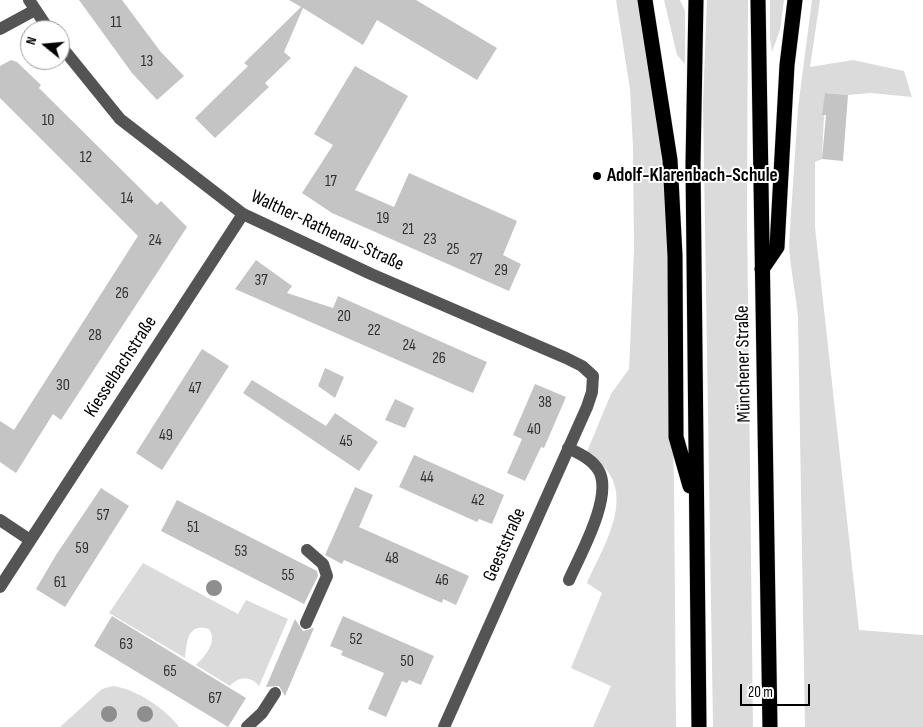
<!DOCTYPE html>
<html>
<head>
<meta charset="utf-8">
<style>
  body { margin:0 }
  #map { position:relative; width:923px; height:727px; overflow:hidden; background:#fff; font-family:"Sofia Sans Condensed",sans-serif }
  canvas { display:block }
  .north { position:absolute; left:20px; top:20px; width:50px; height:50px; box-sizing:border-box; background:#fff; border:1px solid #999; border-radius:50%; rotate:287deg; font-size:14px; font-weight:700; line-height:20px; text-align:center; color:#000 }
  .north::after { content:''; display:block; margin:auto; width:18px; height:22px; background:#000; clip-path:polygon(50% 0,100% 100%,50% 72%,0 100%) }
  .scale { position:absolute; left:740px; top:684px; width:70px; height:22px; box-sizing:border-box; border:2px solid #000; border-top:0; padding-left:6px; font-size:15px; line-height:18px; white-space:nowrap; color:#000; -webkit-text-stroke:4px #fff; paint-order:stroke }
</style>
</head>
<body>
<div id="map">
<canvas width="923" height="727"></canvas>
<div class="north">N</div>
<div class="scale">20 m</div>
</div>
<script>
const c = document.querySelector('canvas').getContext('2d');
c.lineJoin = 'round';
function paint(path, color) { c.fillStyle = color; c.fill(path, 'evenodd'); }
function stroke(path, color, width, dash) { c.strokeStyle = color; c.lineWidth = width; c.lineCap = dash ? 'butt' : 'round'; c.setLineDash(dash || []); c.stroke(path); }
function label(font, color, halo, rows, align = 'center') {
  c.font = font + ' "Sofia Sans Condensed",sans-serif'; c.lineWidth = 4; c.setLineDash([]); c.textBaseline = 'middle'; c.strokeStyle = halo; c.fillStyle = color; for (const [text, x, y, turn = 0] of rows) {
    c.save(); c.translate(x, y); c.rotate((+turn || 0) * Math.PI / 180); c.textAlign = isNaN(turn) ? turn : align; if (halo) c.strokeText(text, 0, 0); c.fillText(text, 0, 0); c.restore();
  }
}
paint(new Path2D(`
  M616,0H640L659,130L667,230L674,484L676,727H593L611,686L571,668L602,593L587,583C601,551 634,501 605,468C600,462 592,458 586,454L611,394L629,369L630,349L634,249L633,148L630,89Z
  M664,0H680L685,11V64L677,55Z
  M707,0H748L747,215L753,727H713L703,103Z
  M770,0H784L780,30L772,52L770,38Z
  M812,0H820L810,67L853,60L904,71L912,97L871,93L848,95L825,93L822,159L815,162V227L859,630L923,635V727H805L798,318C796,293 790,269 789,244L798,108Z
  M143,563L238,614L246,600L288,619L259,686C252,676 238,676 230,686L196,665C205,656 218,642 209,629C187,623 187,642 185,658L109,613Z
  M113,686C136,689 166,709 179,727H60L102,689Z`), '#dbdbdb');
paint(new Path2D(`
  M79,0H122L160,51L184,76L157,100L132,73Z
  M289,0H416L497,48L477,80L377,20L363,45L303,8L284,52L291,58L265,83L269,87L215,138L195,118L248,66L244,63L301,7Z
  M11,60L17,62L41,85L39,88L157,205L161,201L187,227L61,420L53,414L16,473L0,462V421L14,430L138,236L0,98V66Z
  M355,66L408,96L355,190L394,207L409,173L517,221L503,255L521,264L509,291L332,213L302,193L333,145L314,134Z
  M825,93L848,95L843,161L822,159L826,115H822Z
  M256,260L292,286L287,293L333,308L338,296L487,362L473,393L235,289Z
  M202,349L229,366L162,470L136,453Z
  M325,368L344,377L335,398L318,386Z
  M252,380L326,426L335,413L378,442L359,471L243,393Z
  M535,384L566,397L544,448L541,447L525,481L507,473L522,439L513,435Z
  M395,399L414,408L405,428L385,420Z
  M414,455L504,495L492,524L479,519L477,522L399,487Z
  M355,487L373,495L359,527L469,576L456,605L443,599L442,603L344,560L342,564L325,555Z
  M101,488L129,506L65,607L36,589L56,555Z
  M177,500L317,571L318,576L304,604L161,531Z
  M112,616L246,698L228,727L94,646Z
  M343,616L434,656L421,685L409,680L407,683L402,681L386,717L368,709L384,673L341,655L343,651L330,646Z
  M295,619L303,631L314,628L285,696L279,686L266,687Z`), '#c4c4c4');
const highway = new Path2D(`
  M645,0L670,160L675,256L676,437L690,486
  M696,0L693,165L699,727
  M758,0L770,727
  M762,269L777,247L787,65L795,0`);
stroke(highway, '#dbdbdb', 16);
stroke(new Path2D(`
  M29,0L49,30
  M0,29L35,10
  M60,45L120,119L243,214L371,274L566,358L582,366L593,376L592,392L587,407L444,727
  M568,448C580,454 592,459 599,471C613,497 580,555 569,580
  M0,520L30,540
  M0,587L243,214
  M306,623L327,576L323,564L307,550
  M247,727L262,713L275,693`), '#545454', 12);
stroke(highway, '#000', 15);
c.fillStyle = '#8e8e8e';
for (const [x, y] of [
  [214,588],
  [109,714],
  [145,714]
]) { c.beginPath(); c.arc(x, y, 8, 0, 2 * Math.PI); c.fill(); }
for (const [x, y, r, color] of [
  [597,176,5,"#000"]
]) { const dot = new Path2D(); dot.arc(x, y, r, 0, 2 * Math.PI); c.fillStyle = color; c.fill(dot); stroke(dot, '#fff', 2); }
label('16px', '#313131', null, [
  ["11",116,23],
  ["13",147,62],
  ["10",48,121],
  ["12",86,158],
  ["17",331,182],
  ["14",127,199],
  ["19",383,219],
  ["21",408,230],
  ["23",430,240],
  ["24",155,241],
  ["25",453,250],
  ["27",476,260],
  ["29",501,271],
  ["37",261,281],
  ["26",122,294],
  ["20",344,317],
  ["22",374,331],
  ["28",95,336],
  ["24",409,346],
  ["26",439,359],
  ["30",63,386],
  ["47",195,389],
  ["38",545,403],
  ["40",534,430],
  ["49",166,436],
  ["45",346,442],
  ["44",427,478],
  ["42",478,501],
  ["57",103,516],
  ["51",193,528],
  ["59",82,549],
  ["53",241,552],
  ["48",392,559],
  ["55",288,576],
  ["46",442,581],
  ["61",60,583],
  ["52",356,640],
  ["63",126,645],
  ["50",407,662],
  ["65",170,672],
  ["67",215,699]
]);
label('bold 19px', '#000', '#fff', [
  ["Adolf-Klarenbach-Schule",607,176]
], 'left');
label('19px', '#000', '#fff', [
  ["Walther-Rathenau-Straße",327,231,25],
  ["Münchener Straße",744,364,-91],
  ["Kiesselbachstraße",121,367,-57],
  ["Geeststraße",505,545,-66]
]);
</script>
</body>
</html>
